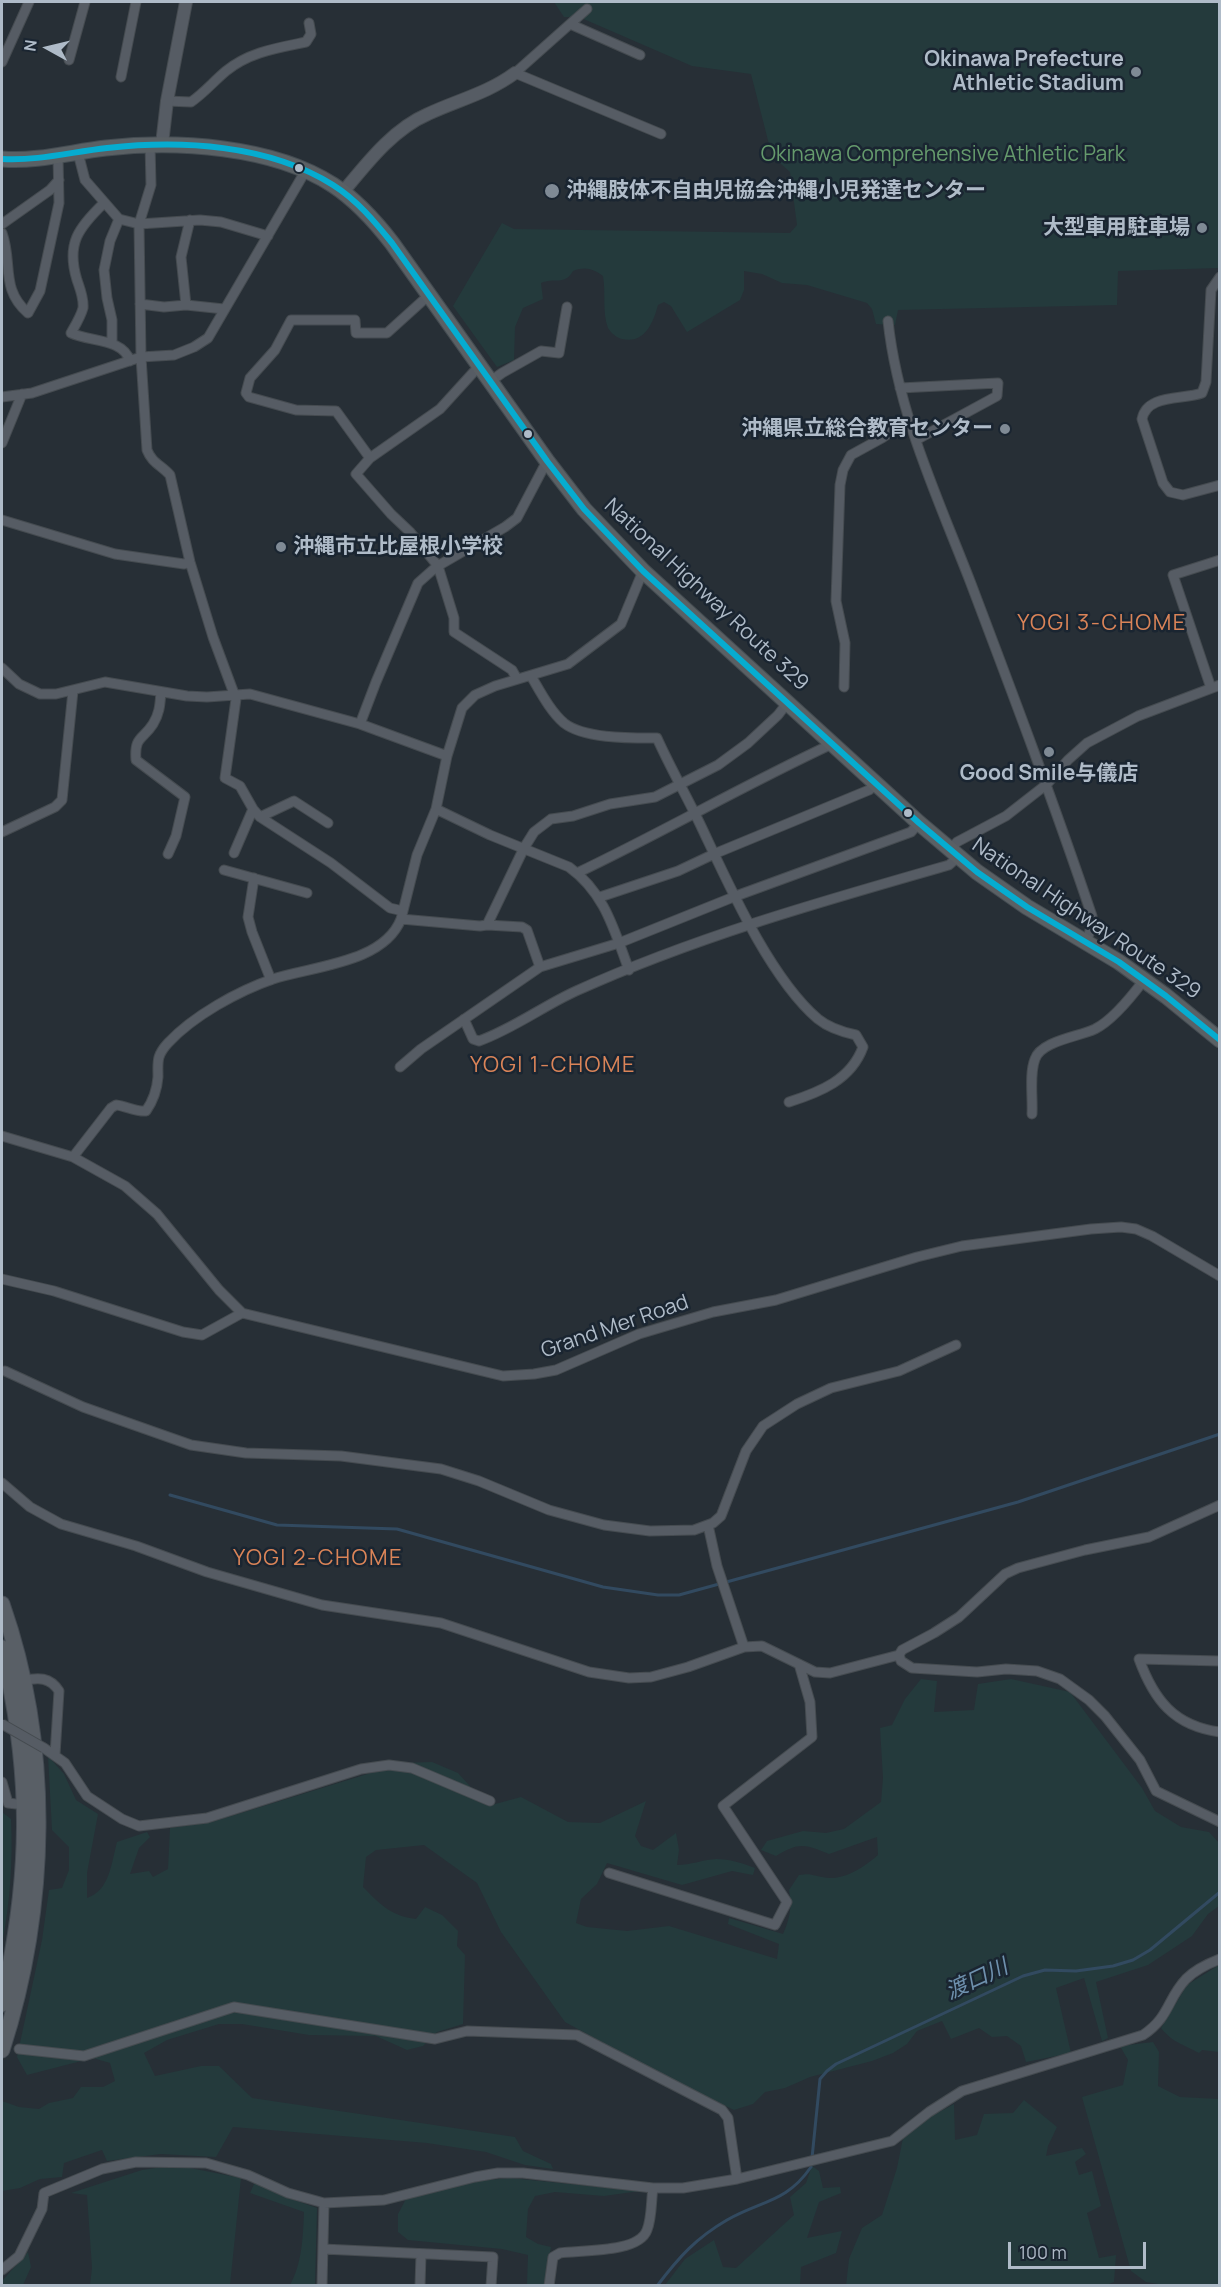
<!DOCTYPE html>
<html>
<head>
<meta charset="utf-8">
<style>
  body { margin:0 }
  #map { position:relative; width:1221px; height:2287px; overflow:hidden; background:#272f36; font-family:Manrope,sans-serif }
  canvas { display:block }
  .frame { position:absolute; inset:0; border:3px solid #afbbc8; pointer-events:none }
  .north { position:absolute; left:18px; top:18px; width:60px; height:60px; -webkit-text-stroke:4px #1a2531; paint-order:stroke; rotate:278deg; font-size:16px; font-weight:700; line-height:24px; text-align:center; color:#afbbc8 }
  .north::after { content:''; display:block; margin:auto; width:21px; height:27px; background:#afbbc8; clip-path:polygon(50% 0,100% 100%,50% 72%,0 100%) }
  .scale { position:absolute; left:1008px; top:2242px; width:138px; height:27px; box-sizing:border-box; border:3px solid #afbbc8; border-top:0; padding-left:8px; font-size:18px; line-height:21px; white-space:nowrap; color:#afbbc8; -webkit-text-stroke:4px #1a2531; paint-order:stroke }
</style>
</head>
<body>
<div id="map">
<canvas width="1221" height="2287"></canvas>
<div class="frame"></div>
<div class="north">N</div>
<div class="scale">100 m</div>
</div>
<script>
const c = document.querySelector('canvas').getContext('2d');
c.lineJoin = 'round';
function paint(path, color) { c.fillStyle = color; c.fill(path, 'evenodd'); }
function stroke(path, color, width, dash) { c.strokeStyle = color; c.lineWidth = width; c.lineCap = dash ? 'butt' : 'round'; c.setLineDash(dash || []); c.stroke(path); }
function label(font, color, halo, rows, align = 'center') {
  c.font = font + ' Manrope,"Noto Sans JP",sans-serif'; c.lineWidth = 5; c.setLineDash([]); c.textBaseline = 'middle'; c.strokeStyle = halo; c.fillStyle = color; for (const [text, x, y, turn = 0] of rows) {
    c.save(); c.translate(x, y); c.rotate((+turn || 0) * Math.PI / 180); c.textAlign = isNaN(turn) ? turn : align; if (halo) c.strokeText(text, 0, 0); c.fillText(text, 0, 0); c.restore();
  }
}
paint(new Path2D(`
  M554,2H1219V268L1118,271L1117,305L898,310L895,325L876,324L872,309L867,303L807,285L782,283L762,274L744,271V290L740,300L687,332L671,306L664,302L658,305C653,323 645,344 622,339C617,338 611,333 608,328C602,312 606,293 603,276C593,269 586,266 573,271C565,286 554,277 541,283L543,299L523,308L515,327L514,360L497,367L453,306L502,223L514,229L790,233L797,225L790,172L772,156L751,74L692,66L579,17H564Z
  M921,1679L937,1681L934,1712L974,1710L978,1684L1011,1679L1070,1692L1142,1788L1155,1811L1181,1827L1209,1832L1219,1843V1906L1208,1914L1192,1936L1148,1965L1096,1982L1108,2038L1102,2041L1084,1978L1056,1988L1071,2053L1026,2062L1021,2046L1007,2036L992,2037L979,2028L951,2039L942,2021L917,2031L907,2044L893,2053L872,2061L810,2077L785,2088L765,2092L753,2104L734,2110L662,2075L565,2022L501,1932L477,1883L424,1845L376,1850L366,1857L363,1887C381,1905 391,1916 416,1919L425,1907L442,1915L458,1931L457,1946L465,1955L463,2024L437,2032L423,2046L407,2050L376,2036L309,2035L242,2024H219L167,2040L144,2053L155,2076L201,2066H219L252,2098L515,2137L523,2151L551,2164L553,2169L525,2165L486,2152L427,2143L233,2127L216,2157L161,2154L107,2161L102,2150L64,2163L62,2177L40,2179L20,2188L2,2191V2101L19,2107L39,2109L49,2103L73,2098L81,2087H103L115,2081L110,2063L93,2058L27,2075L17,2057L42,1940L49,1890L62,1888L69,1870V1847L52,1830L48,1756L64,1774L76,1800L98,1814L87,1873V1898C110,1890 111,1864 117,1842L147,1832L150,1837L139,1848L130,1874L149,1871L153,1877L168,1869L170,1828L212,1822L403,1763L432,1762L458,1773L488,1806L521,1797L568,1822L600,1823L646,1801L635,1836L641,1846L653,1850L676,1833L679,1850L677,1865C691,1865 702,1860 716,1859C730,1859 742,1863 755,1868L753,1875L732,1871L682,1885L607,1863L597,1884L581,1899L576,1923L587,1927L627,1931L669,1926L777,1959L779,1944L728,1924L729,1918L783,1934C790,1918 792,1907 789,1890L799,1875C811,1873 811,1875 822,1877C842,1882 863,1868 878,1855L877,1837L829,1854C805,1844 799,1842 776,1856L761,1850L767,1841L803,1831L826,1833L844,1829L881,1802L883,1778L880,1728L892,1725L905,1699Z
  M2,1812L11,1819C13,1861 10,1903 2,1944Z
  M1219,1965V2052L1202,2050L1199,2053C1183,2044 1173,2043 1161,2028L1187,1985Z
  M1153,2042L1159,2052L1158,2086L1180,2097L1219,2099V2285H1164L1146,2282L1131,2271L1082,2097L1123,2085L1128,2060L1120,2046Z
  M1024,2100L1057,2127L1048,2146L1046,2156L1082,2148L1086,2154L1075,2162L1079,2175L1092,2171L1101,2206L1087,2213L1099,2258L1116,2255L1114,2282L1104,2286H846L849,2259L862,2228L882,2215L897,2168L903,2138L930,2117L954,2104L955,2140L977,2135L984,2114L1013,2113Z
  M175,2165L241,2178L230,2285H90L92,2268L87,2195L71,2193L142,2170Z
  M812,2166L819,2171L823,2188L840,2187L841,2193L819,2202L807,2238L842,2231L836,2253L801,2267L800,2285H665L685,2259L714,2240L723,2267L736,2268L794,2215L790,2197L806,2183Z
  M510,2178L640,2191L604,2196L555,2192L535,2196L528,2209L526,2237L538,2244L551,2247L545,2285H527L528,2255L502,2249L408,2240L398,2232V2214L406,2199L476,2181Z
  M255,2182L277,2194L317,2208L315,2285H290C302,2264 303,2237 304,2212L250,2193Z
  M28,2252L31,2267L23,2285H2V2281Z`), '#243a3c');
stroke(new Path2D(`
  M170,1495L277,1525L397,1529L603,1587L658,1595H679L1018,1502L1220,1434
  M812,2158L820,2079L827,2071L836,2064L1023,1976L1045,1970L1076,1971L1113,1966L1133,1960L1150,1950L1220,1892
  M657,2286C679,2257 696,2238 727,2220C762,2200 786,2203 811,2167`), '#324a60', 3);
const minor = new Path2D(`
  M570,24L587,9
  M640,55L570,24L515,73L661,134
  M69,60L85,2
  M2,62L29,2
  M121,77L136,2
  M167,101L191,102C204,93 214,81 226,71C249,52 277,48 306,42L311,34L309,23
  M150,144L151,185L139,224L141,357L147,450C152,463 161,465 170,475L190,562L213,637L236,699L225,778L240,786L253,809L260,817L331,863L390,908L403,911
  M78,153L85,180L119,219L139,224L200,220L221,222L268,236
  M104,203C78,228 66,244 77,280C80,289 84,298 83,308C81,316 75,326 71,333C90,342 123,338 130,361
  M2,224L50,190L59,180
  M2,233C13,263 0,289 28,313L40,291L59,203L58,156
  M1220,277L1211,290L1206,382L1202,393C1182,400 1147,394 1142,419L1163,483L1170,492L1183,495L1220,485
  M140,304L164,307L186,305L224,309
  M186,305L181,257L190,220
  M888,321C898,413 937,496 970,581C1012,692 1054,803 1092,916L1090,931L1086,942
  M112,344V320L107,298L104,270L110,241L119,219
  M480,365L440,409L370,458L356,474L391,514L410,532L438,566L454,618V632L512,670L517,679
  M491,381L502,373L541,351L559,353L567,307
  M900,388L998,383L997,396L916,440
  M2,397L32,393L141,357L174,355L194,347L208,338L306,170
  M2,443L22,394
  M370,458L336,411L296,410L249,397L246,393L250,378L275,350L291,320H355L356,333H387L429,295
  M2,520L115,554L184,564L190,562
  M2,668L19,684L40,694H56L105,682L187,696L207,697L250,694L360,724L447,756
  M531,676C540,691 550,711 564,723C584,739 632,738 657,738C670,767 686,795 700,824C728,883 769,977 818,1019C829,1028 842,1032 856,1035L863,1047C851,1080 820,1092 789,1102
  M844,687L845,643L836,601L840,485L843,470L851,455L882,438L908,420
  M1211,688L1173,575L1220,560
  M161,692C160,703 160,713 153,724C143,740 134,736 136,760L185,797L176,836L168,854
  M360,724L376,682L418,583L436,567L505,527L517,518L547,461
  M436,809L490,835L569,867C605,893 614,930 629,970
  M260,817L294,801L328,823
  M2,832L55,807L62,800L73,691
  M950,850L957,842L1006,816L1047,784L1068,760L1087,743L1138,716L1220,685
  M234,853L253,809
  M224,870L307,893
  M577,873C663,832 746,784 832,744
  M254,878L248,917L252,932L271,980
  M600,897L678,871L714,854L869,790L876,784
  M401,919L480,926L487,925L524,848L534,832L551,819L573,816L610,804L655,797L718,765L748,743L778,715L788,702
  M487,925L522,927L527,930L540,967
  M464,1019L473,1039L479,1041C513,1029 543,1006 576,991C695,937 823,901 949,865L958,857
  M400,1067L421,1049L540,967L619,943L736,896L911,832L919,823
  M1032,1114C1033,1097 1029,1074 1035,1059C1041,1041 1078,1037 1095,1029C1113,1020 1132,996 1144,980
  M2,1136L73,1157L125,1186L157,1214L219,1290L242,1313L503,1376L534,1374L556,1370L639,1334L713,1312L776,1300L917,1257L962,1246L1091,1229L1121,1227L1136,1229L1152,1236L1220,1276
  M73,1157L111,1108L116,1105C126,1106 136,1112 146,1111C153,1101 157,1090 158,1077C158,1062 156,1056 168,1043C193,1016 238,991 273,979C313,966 384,963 401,919L417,855L436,809L447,756L462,708L475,695L495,686L568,664L621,624L643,571
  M2,1279L54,1291L183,1332L202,1335L242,1313
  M5,1371L83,1407L191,1445L246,1453L341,1456L441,1469L479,1481L549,1510L604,1525L650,1531L694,1530L713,1523L721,1516L746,1451L763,1426L797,1404L831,1388L899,1371L956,1345
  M2,1483L30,1507L61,1524L136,1546L207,1572L322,1605L441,1623L589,1672L629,1678L651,1677L688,1667L744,1647L762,1646L815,1672L830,1673L899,1655L902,1650L934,1633L959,1617L1005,1574L1018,1568L1085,1550L1149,1537L1220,1505
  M708,1525L717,1566L744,1647
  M899,1655L901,1661L912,1668L977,1672L1006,1669L1037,1671L1060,1679L1089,1700L1105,1716L1140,1760L1156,1791L1220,1822
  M1220,1661L1139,1659C1154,1700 1174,1726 1220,1732
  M23,1681C38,1677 50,1677 59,1691L55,1755
  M44,1748L65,1763L87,1796L122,1819L139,1826L207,1818L361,1769L389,1765L412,1768L490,1801
  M2,1782L8,1803L25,1805
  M609,1873L775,1925L787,1902L723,1806L812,1737L810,1702L799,1664
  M19,2049L84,2056L234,2007L435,2039L467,2031L577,2035L722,2110L728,2118L737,2179
  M323,2249L493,2257L491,2286
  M2,2270L19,2256L42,2209L44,2193L102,2169L136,2162L206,2163L248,2175L288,2193L324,2203L384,2200L475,2177L498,2173H523L653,2188H683L737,2179L892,2141L929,2112L962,2091L1143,2035C1170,2017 1167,1999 1186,1979C1196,1969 1207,1964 1220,1959
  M322,2286L324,2203
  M420,2286L421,2254
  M549,2286L553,2257L560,2253C582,2250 639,2253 647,2230C652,2218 651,2201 653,2188`);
const tertiary = new Path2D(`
  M162,144L167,101L186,2
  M343,192C367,163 393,129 428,114C458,100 488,93 515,73`);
const primary = new Path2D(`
  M2,1604C52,1747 48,1907 2,2050
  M2,1648C33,1775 31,1877 2,2004`);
const trunk = new Path2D(`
  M2,159C37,162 71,152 106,148C176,140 273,146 333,185C356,200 375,221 392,243L547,461L584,509L643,571L919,823L977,872L1027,907L1119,962L1166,996L1220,1040`);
stroke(minor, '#454b50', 11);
stroke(tertiary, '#454b50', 14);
stroke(primary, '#444b53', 17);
stroke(trunk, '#434b51', 17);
stroke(minor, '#565c64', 9);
stroke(tertiary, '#565c64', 12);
stroke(primary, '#595f66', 15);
stroke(trunk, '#5a6064', 15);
const minorBridge = new Path2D(`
  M2,1724L44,1748`);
stroke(minorBridge, '#454b50', 11, []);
stroke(minorBridge, '#565c64', 9);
stroke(new Path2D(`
  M2,159C38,161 71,152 107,148C181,140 268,144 333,185C357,200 375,222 392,243L547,461L584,509L643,571L919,823L977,872L1027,907L1119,962L1166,996L1220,1040`), '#06acd0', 6);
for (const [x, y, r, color] of [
  [1136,72,6,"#7f8a95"],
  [299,168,5,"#afbbc8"],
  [552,191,8,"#7f8a95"],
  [1202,228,6,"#7f8a95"],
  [1005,429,6,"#7f8a95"],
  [528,434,5,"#afbbc8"],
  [281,547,6,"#7f8a95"],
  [1049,752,6,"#7f8a95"],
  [908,813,5,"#afbbc8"]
]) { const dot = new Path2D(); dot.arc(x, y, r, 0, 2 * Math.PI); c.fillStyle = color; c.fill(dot); stroke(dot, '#1a2531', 2); }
label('bold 21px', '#afbbc8', '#1a2531', [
  ["Okinawa Prefecture",1124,60],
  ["Athletic Stadium",1124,84],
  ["沖縄肢体不自由児協会沖縄小児発達センター",566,191,"left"],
  ["大型車用駐車場",1190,228],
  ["沖縄県立総合教育センター",993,429],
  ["沖縄市立比屋根小学校",293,547,"left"],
  ["Good Smile与儀店",1049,774,"center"]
], 'right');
label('21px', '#659a6c', '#1a2531', [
  ["Okinawa Comprehensive Athletic Park",943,155]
]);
label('21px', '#afbbc8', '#1a2531', [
  ["National Highway Route 329",706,595,43],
  ["National Highway Route 329",1086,919,34],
  ["Grand Mer Road",615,1327,-19]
]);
c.letterSpacing = '1.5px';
label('22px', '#da8458', '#1a2531', [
  ["YOGI 3-CHOME",1102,624],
  ["YOGI 1-CHOME",553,1066],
  ["YOGI 2-CHOME",318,1559]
]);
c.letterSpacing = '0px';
label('italic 22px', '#6e90ad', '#1a2531', [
  ["渡口川",977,1980,-25]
]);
</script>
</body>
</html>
